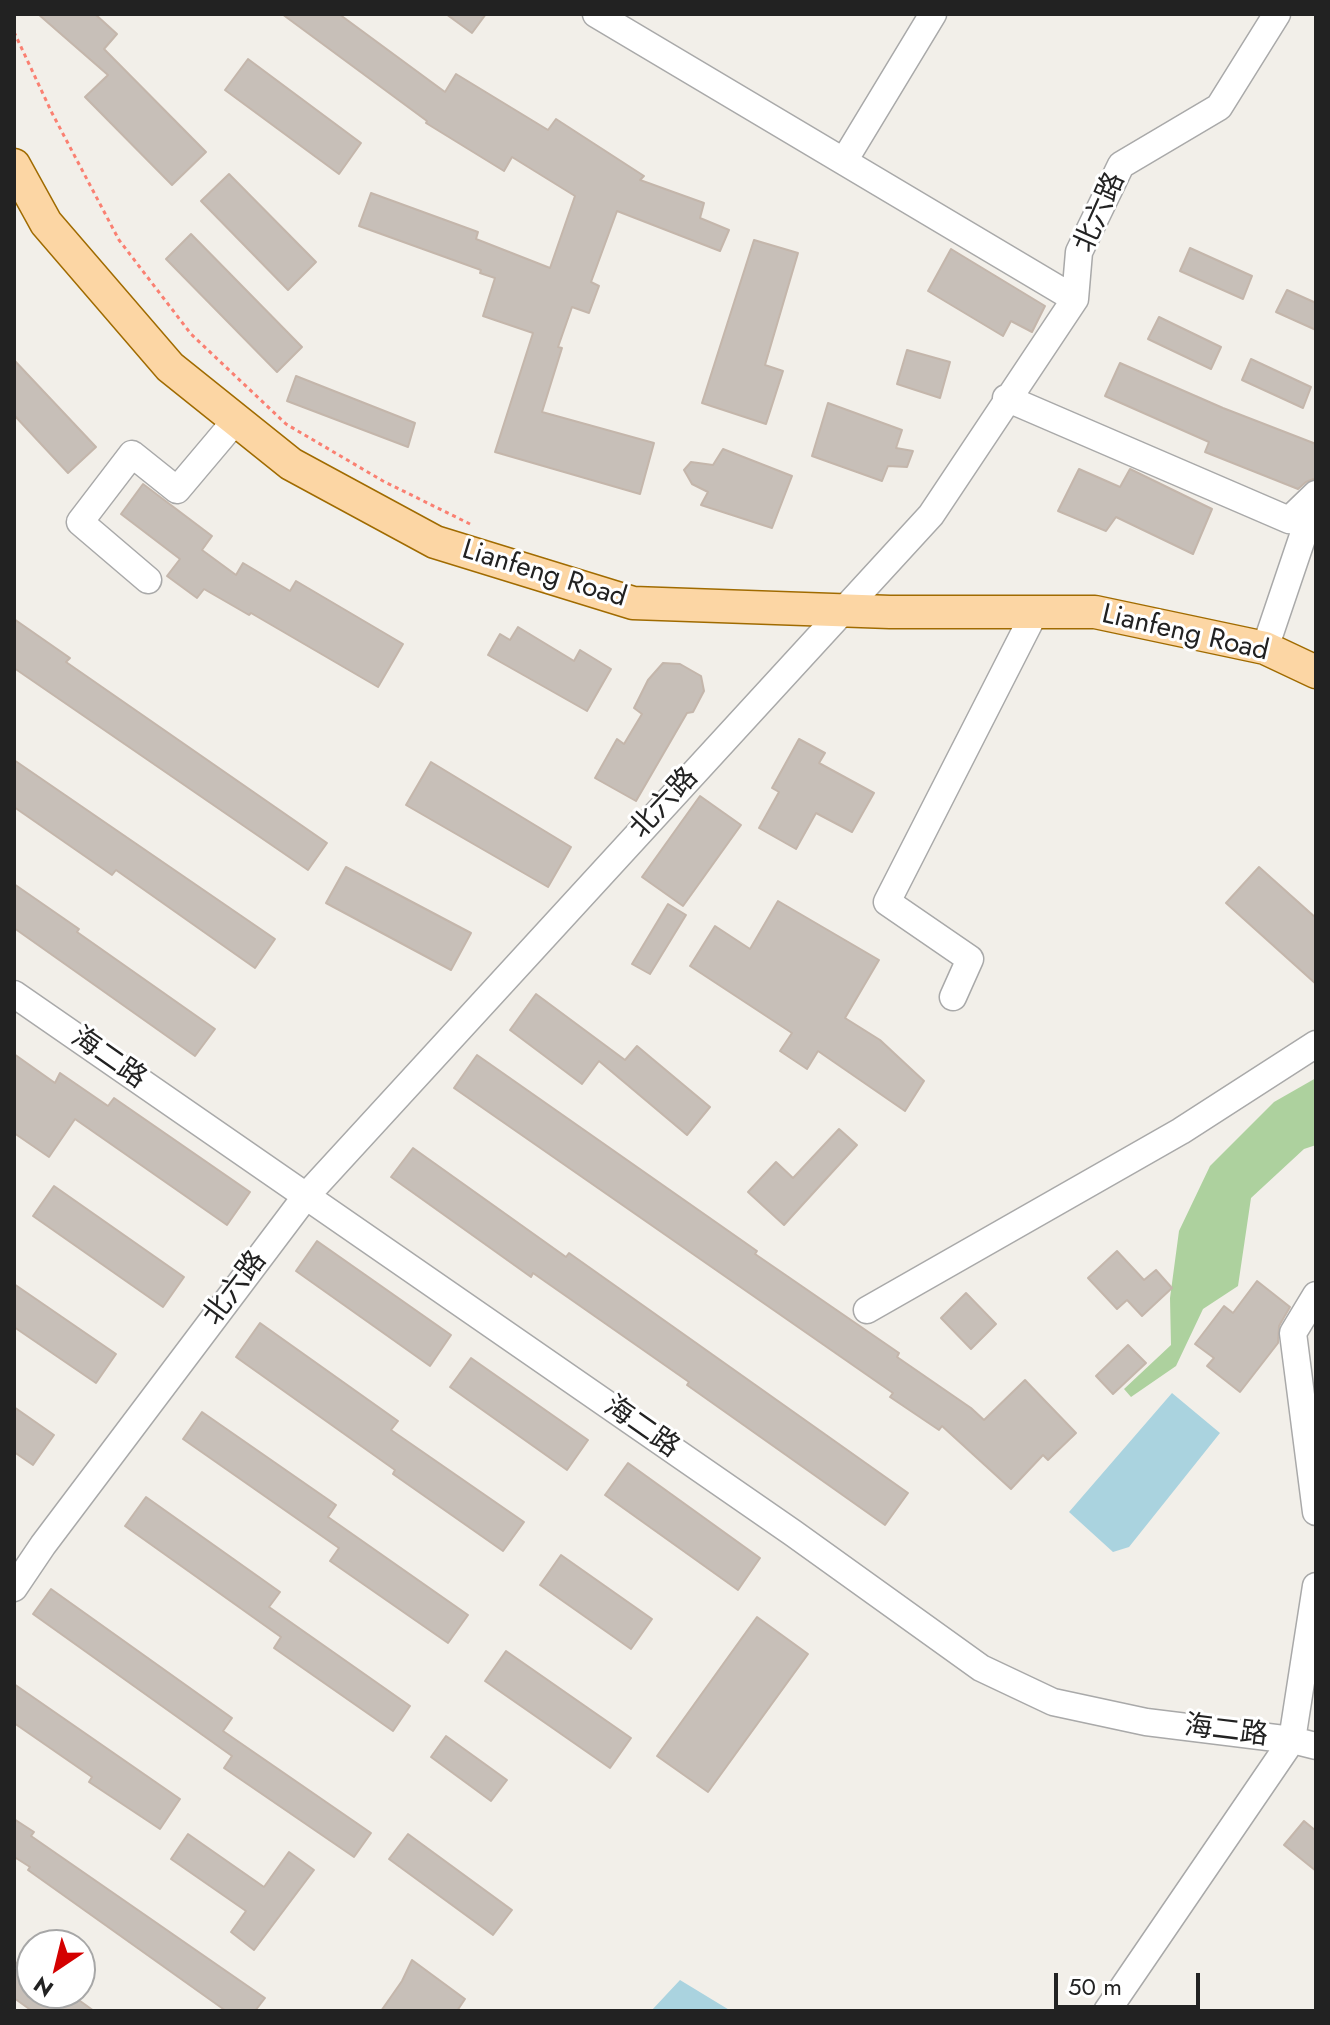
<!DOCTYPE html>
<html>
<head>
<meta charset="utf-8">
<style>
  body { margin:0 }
  #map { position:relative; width:1330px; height:2025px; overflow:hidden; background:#f2efe9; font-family:Jost,sans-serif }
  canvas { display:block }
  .frame { position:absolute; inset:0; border:16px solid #222; pointer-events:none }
  .north { position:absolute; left:16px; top:1929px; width:80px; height:80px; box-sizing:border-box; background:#fff; border:2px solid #a7a7a7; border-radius:50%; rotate:215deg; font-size:22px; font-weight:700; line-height:32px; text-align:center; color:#222 }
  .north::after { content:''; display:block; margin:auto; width:28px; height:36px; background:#d40000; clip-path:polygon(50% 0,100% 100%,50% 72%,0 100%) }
  .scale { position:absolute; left:1054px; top:1973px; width:146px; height:36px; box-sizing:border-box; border:4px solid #222; border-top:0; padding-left:10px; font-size:24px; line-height:28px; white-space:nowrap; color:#222; -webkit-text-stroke:6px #fff; paint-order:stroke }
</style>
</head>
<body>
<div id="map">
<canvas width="1330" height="2025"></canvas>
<div class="frame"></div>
<div class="north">N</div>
<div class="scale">50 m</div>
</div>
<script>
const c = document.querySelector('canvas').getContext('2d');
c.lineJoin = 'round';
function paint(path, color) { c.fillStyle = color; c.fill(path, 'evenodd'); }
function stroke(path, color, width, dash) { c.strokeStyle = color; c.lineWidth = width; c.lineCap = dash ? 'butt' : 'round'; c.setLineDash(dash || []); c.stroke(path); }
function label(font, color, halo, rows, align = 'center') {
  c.font = font + ' Jost,"Noto Sans SC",sans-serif'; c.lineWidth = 6; c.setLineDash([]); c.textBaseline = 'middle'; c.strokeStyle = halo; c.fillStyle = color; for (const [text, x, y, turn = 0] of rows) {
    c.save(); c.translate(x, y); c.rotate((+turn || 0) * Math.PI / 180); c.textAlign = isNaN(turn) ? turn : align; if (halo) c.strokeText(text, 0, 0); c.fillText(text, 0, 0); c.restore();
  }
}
paint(new Path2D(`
  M1316,1078V1145L1304,1149L1251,1198L1238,1286L1203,1309L1176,1366L1131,1397L1124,1389L1171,1345L1170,1298L1179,1231L1210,1166L1274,1102Z`), '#add19e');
paint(new Path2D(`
  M1172,1393L1220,1433L1129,1547L1113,1552L1069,1512Z
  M680,1980L731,2011H651Z`), '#aad3df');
const building = new Path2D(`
  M38,14H95L117,34L104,49L206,152L172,185L85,97L108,75Z
  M282,14H339L445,92L456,74L548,130L556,119L644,176L640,180L704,203L700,218L729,230L720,251L617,211L591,282L599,286L589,313L572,307L558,347L562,348L542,412L654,443L640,494L495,452L533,333L483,316L495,278L480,273L481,270L359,226L371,193L478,232L476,239L550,268L575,196L512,157L504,171L426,123L427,121Z
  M446,14H486L472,33Z
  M248,59L361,143L339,174L225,90Z
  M229,174L316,262L288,290L201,201Z
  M191,234L302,347L277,372L166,259Z
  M754,240L798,253L765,365L783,371L766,424L702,403Z
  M1190,248L1252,276L1243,299L1180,271Z
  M951,249L1045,306L1032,332L1011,321L1003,336L928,291Z
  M1287,290L1316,303V330L1276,312Z
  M1159,317L1221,347L1211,369L1148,339Z
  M907,350L950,362L940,398L897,384Z
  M1251,359L1311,387L1303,408L1242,380Z
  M14,360L96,447L68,473L14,415Z
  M1120,363L1223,408L1316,444V478L1306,482L1298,489L1205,452L1209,442L1105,396Z
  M296,376L415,423L408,447L287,401Z
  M828,403L902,430L896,448L913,451L907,467L888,466L882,481L812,456Z
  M723,449L792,476L772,528L701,505L708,492L692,484L684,470L691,462L713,465Z
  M1079,469L1120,487L1130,469L1212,509L1193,554L1116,517L1106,531L1058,511Z
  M143,484L212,536L202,550L236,575L243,563L290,591L296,581L403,644L378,687L251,613L249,615L204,589L197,598L167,576L180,559L121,514Z
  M14,619L70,658L66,662L327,843L308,870L14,668Z
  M518,627L574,661L580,650L611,669L587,711L488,655L500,634L510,640Z
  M663,663L680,664L701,676L704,691L693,712L687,713L636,801L595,778L617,739L624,744L642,714L634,708L648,680Z
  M799,739L825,753L819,763L874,793L852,832L816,813L796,849L759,828L779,792L772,788Z
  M14,760L275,939L255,968L116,870L112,875L14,807Z
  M431,762L571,847L548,887L406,805Z
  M700,796L741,825L683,906L642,877Z
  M346,867L471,933L451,970L326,903Z
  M1259,867L1316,918V984L1226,903Z
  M14,884L79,929L77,932L215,1029L195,1056L14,928Z
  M778,901L879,960L845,1018L880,1040L924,1081L905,1111L818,1051L807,1069L780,1051L792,1033L690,966L715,926L750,949Z
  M668,904L686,915L650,974L632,964Z
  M536,994L625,1060L637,1046L710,1107L687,1135L599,1061L582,1084L510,1030Z
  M14,1054L55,1083L60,1073L108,1106L114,1098L250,1192L227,1225L75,1119L49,1157L14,1133Z
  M477,1055L757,1251L755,1254L899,1353L897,1357L971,1408L984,1420L1025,1380L1076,1433L1048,1460L1043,1455L1011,1489L942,1426L939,1430L890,1397L893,1393L454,1088Z
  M839,1129L857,1145L784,1225L748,1192L776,1162L793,1178Z
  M413,1148L566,1257L569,1253L908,1493L885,1525L687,1385L689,1382L533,1273L531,1277L391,1177Z
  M54,1186L184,1277L163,1307L33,1216Z
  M317,1241L451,1335L430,1366L296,1271Z
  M1117,1251L1144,1280L1156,1270L1172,1288L1142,1316L1127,1300L1117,1309L1088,1278Z
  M1257,1281L1290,1307L1279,1326L1278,1343L1240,1392L1207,1366L1214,1358L1195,1344L1224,1306L1233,1313Z
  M14,1284L116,1354L96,1383L14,1327Z
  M966,1293L996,1324L971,1349L941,1318Z
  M260,1323L398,1421L391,1430L524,1522L503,1551L393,1474L395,1470L236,1357Z
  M1128,1345L1146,1363L1113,1394L1096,1376Z
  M471,1358L588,1440L567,1470L450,1387Z
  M14,1407L54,1435L33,1465L14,1452Z
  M202,1412L336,1505L328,1517L468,1615L448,1643L330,1561L339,1548L183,1439Z
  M628,1463L760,1558L738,1590L605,1495Z
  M146,1497L280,1592L269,1607L410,1706L393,1731L274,1648L281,1637L125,1526Z
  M561,1555L652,1619L631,1649L540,1585Z
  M51,1589L232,1718L223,1731L371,1833L354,1857L224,1768L232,1756L33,1614Z
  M757,1617L808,1654L708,1792L657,1756Z
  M506,1651L631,1738L610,1768L485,1681Z
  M14,1684L180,1799L160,1829L89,1782L92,1777L14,1723Z
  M446,1736L507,1780L491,1801L431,1757Z
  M14,1819L34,1832L31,1836L265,1998L255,2011H226L28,1870L30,1867L16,1858L14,1861Z
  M1304,1821L1316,1831V1871L1284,1845Z
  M188,1834L264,1887L289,1852L314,1870L254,1950L231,1932L246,1911L171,1859Z
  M408,1834L512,1910L493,1935L389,1859Z
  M412,1960L465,1999L457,2011H381L402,1981Z
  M14,1961L32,1974V1993H69L94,2011H32L14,1998Z`);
paint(building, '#c7bfb8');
stroke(building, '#c4b6ab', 2);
const minor = new Path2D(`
  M596,14L1075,299
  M844,161L933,14
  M1006,398L1289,520L1316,494
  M148,580L80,522L132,454L177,490L236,420
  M1265,648L1310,515L1316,518
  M14,994L793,1533L981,1668L1053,1702L1146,1722L1292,1740L1316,1746
  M953,997L970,959L887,902L1035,612
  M1316,1295L1293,1333L1316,1512
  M867,1310L1181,1131L1316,1044
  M14,1588L43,1545L306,1196L931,515L1075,299L1079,252L1121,165L1219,107L1277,14
  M1107,2011L1292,1740L1316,1586`);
const major = new Path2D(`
  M14,165L46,223L170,367L291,464L435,542L633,603L890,612H1095L1265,648L1316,672`);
stroke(minor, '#a9a9a9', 29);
stroke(major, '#a06b00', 35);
stroke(new Path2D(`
  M14,32L52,113L119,240L191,334L286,424L383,481L470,524`), '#fa8072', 3, [4, 4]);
stroke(minor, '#fff', 26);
stroke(major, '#fcd6a4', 32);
label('28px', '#222', '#fff', [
  ["北六路",1101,213,-66],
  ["Lianfeng Road",544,575,17],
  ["Lianfeng Road",1185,634,13],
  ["北六路",665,804,-47],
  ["海二路",108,1059,35],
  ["北六路",236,1289,-53],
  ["海二路",641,1428,35],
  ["海二路",1226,1732,7]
]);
</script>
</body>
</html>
